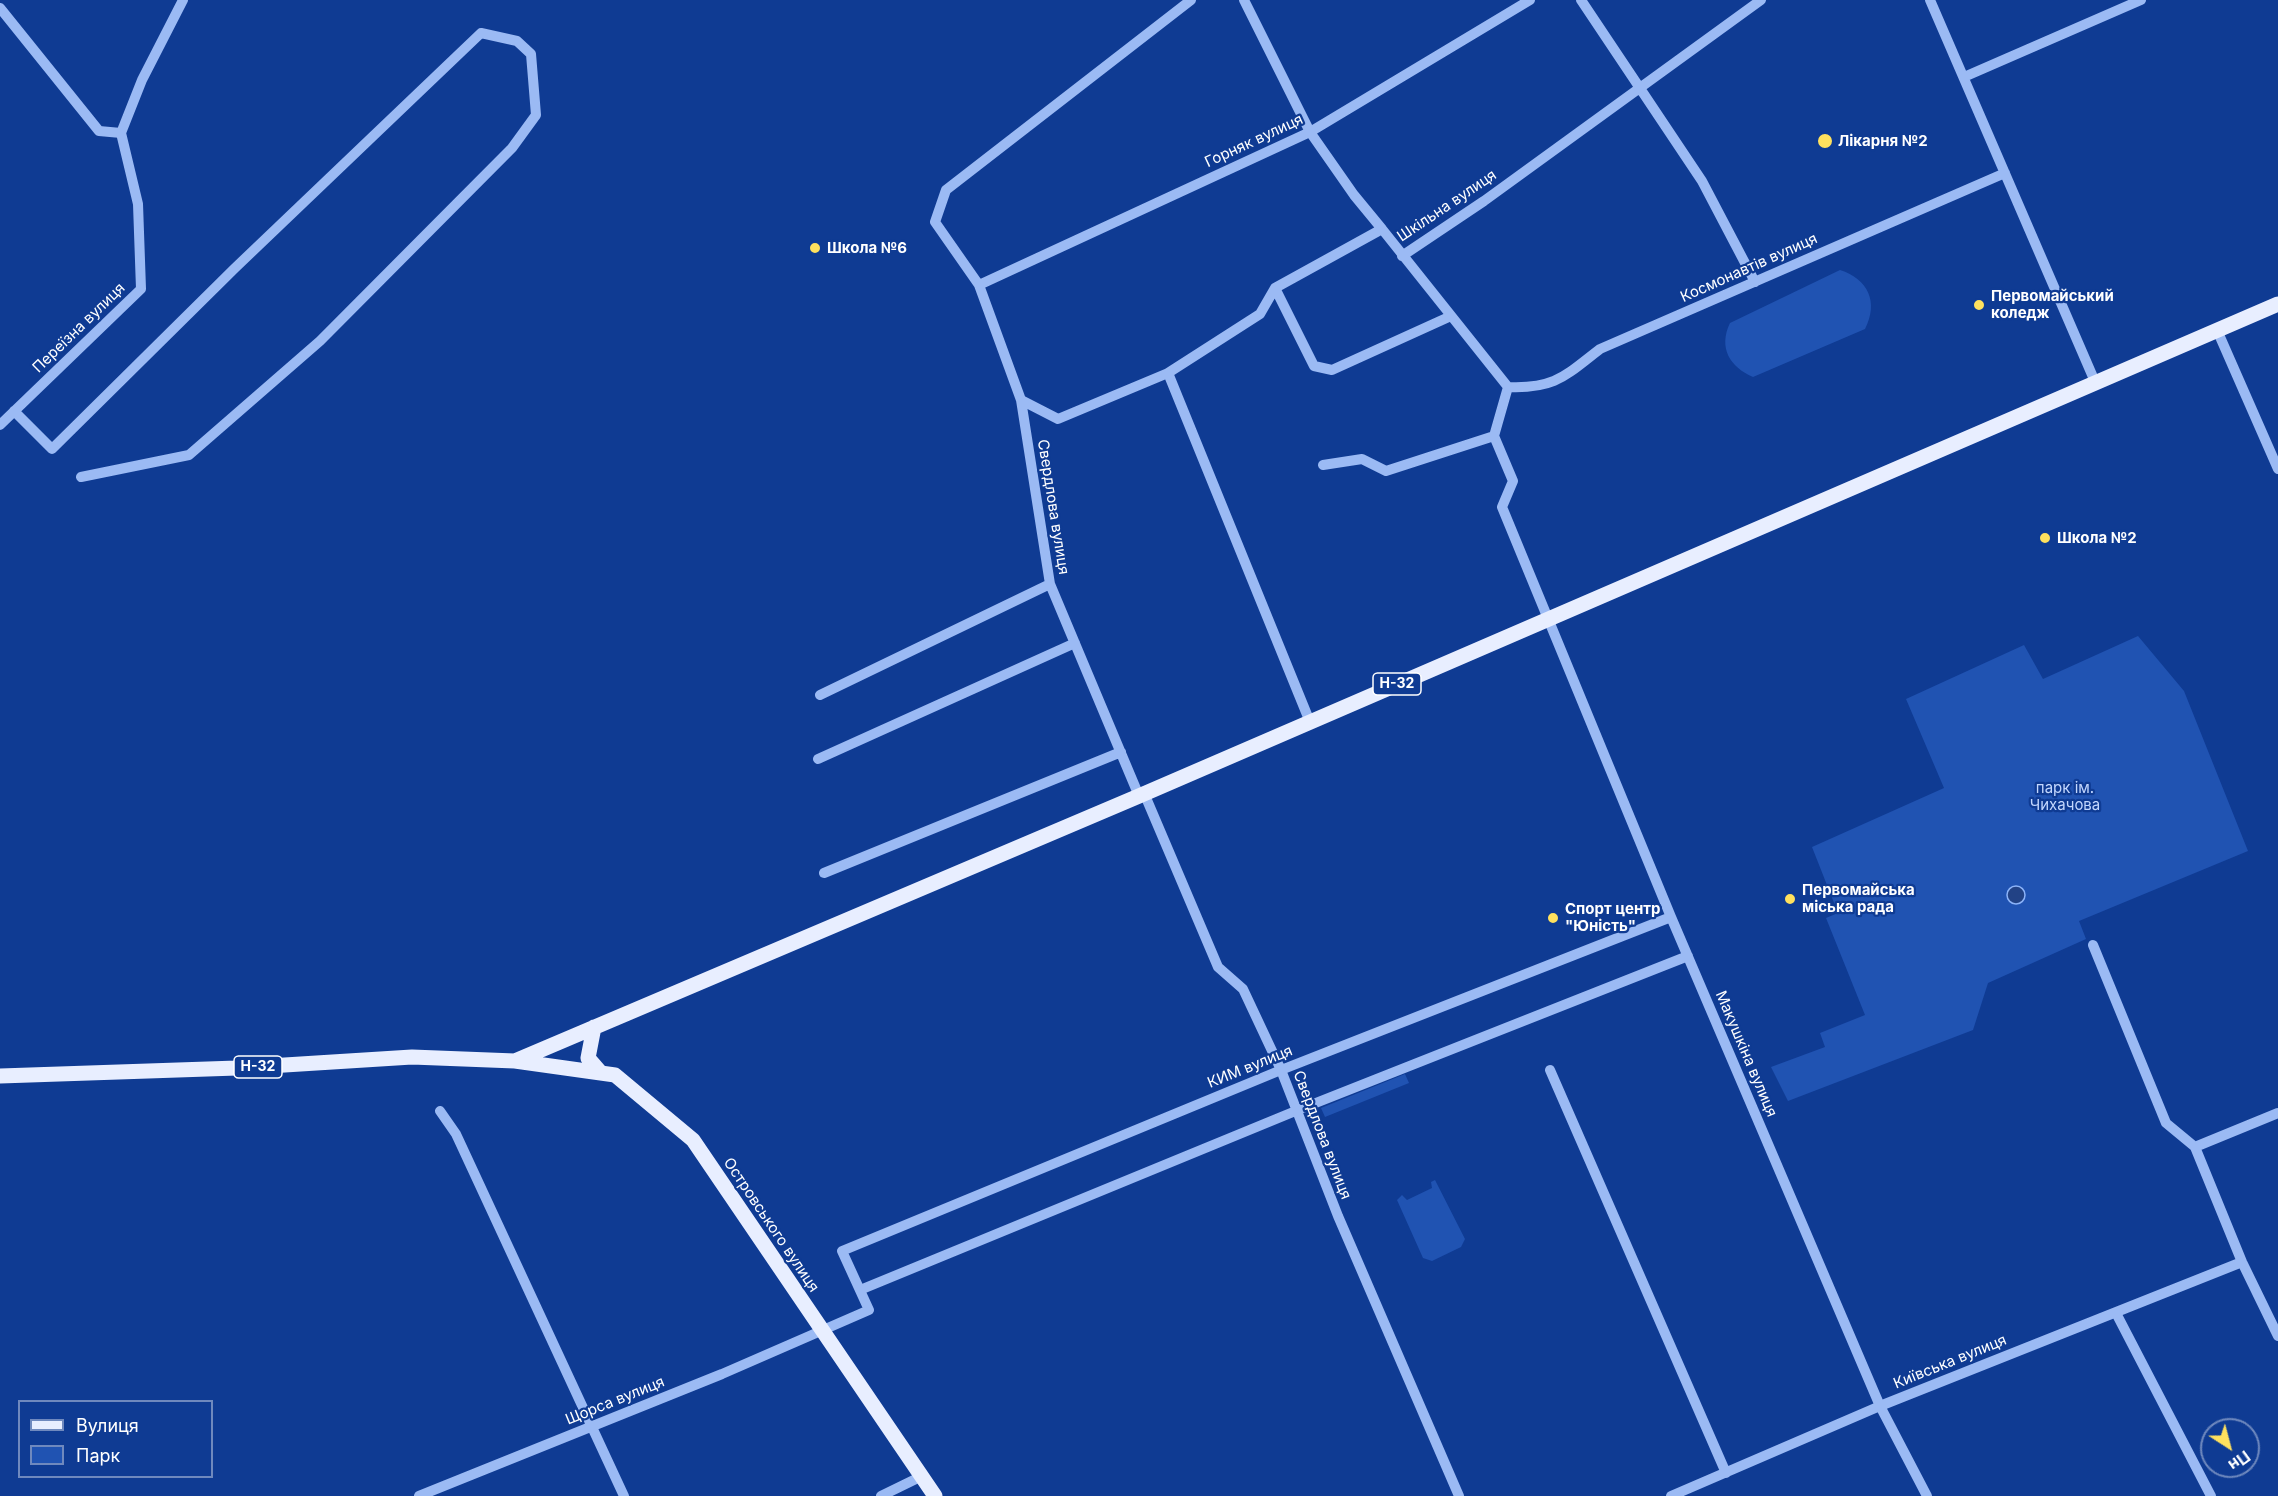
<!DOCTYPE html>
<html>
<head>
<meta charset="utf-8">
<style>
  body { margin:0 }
  #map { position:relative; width:2278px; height:1496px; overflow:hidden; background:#0f3b93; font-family:Inter,sans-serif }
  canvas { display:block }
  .legend { position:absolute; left:18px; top:1400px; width:195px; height:78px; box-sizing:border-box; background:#0f3b93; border:2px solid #6f89be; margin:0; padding:8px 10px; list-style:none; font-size:18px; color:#fff }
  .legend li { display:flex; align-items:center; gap:12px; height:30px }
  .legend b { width:30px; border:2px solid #6f89be }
  .north { position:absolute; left:2200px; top:1418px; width:60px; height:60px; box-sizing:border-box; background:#0f3b93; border:2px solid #6f89be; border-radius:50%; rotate:144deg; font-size:16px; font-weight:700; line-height:24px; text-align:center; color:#fff }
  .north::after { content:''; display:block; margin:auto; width:21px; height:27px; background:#ffe15e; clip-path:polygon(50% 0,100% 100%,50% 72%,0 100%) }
</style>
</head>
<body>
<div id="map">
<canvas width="2278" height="1496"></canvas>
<ul class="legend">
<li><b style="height:8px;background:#e8eeff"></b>Вулиця</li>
<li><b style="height:16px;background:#2053b2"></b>Парк</li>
</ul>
<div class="north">Пн</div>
</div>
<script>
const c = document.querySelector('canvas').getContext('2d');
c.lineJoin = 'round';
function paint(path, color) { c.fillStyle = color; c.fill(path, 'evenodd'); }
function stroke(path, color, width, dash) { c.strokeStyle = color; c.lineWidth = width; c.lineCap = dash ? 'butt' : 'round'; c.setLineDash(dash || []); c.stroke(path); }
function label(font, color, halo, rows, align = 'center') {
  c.font = font + ' Inter,sans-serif'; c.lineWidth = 4.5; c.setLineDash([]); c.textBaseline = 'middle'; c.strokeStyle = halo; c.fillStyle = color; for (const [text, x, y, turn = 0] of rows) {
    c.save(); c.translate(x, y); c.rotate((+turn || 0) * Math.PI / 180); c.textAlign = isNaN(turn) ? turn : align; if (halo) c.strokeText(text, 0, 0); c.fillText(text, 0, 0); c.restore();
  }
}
paint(new Path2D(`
  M1840,270C1868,279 1879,302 1865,329L1753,377C1730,367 1718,348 1730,323Z
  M2138,636L2184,691L2248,851L2079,921L2086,939L1988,983L1973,1030L1788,1101L1771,1067L1825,1047L1820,1033L1865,1015L1826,918L1838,913L1812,847L1944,788L1906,699L2024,645L2043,679Z
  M1405,1074L1409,1083L1325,1117L1321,1108Z
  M1435,1180L1465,1239L1461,1247L1432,1261L1423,1258L1397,1200L1402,1195L1407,1200L1432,1188L1431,1182Z`), '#2053b2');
const water = new Path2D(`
  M2007 895a9 9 0 1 1 18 0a9 9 0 1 1-18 0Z`);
paint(water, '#224285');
stroke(water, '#8cb3f8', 1.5);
stroke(new Path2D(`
  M1244,0L1310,132L1354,195L1382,229
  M1581,0L1702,181L1755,282
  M1930,0L2096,384
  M0,8L99,131L121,133
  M1964,77L2141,0
  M1402,256L1484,201L1761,0
  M979,285L1310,132L1530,0
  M1275,288L1314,366L1332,370L1451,316
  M2217,330L2278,469
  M1168,373L1310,722
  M1508,387C1555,389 1565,376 1600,349L2005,173
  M1021,400L1058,419L1168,373L1260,314L1275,288L1382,229L1508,387L1494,436L1513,481L1502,507L1671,917L1880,1406L1927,1496
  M14,411L52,449L235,268L481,33L517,41L531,54L536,115L512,148L320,341L189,455L81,477
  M0,425L141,289L138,204L121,133L142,80L183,0
  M1323,465L1362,459L1386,471L1494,436
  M820,695L1050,584
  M818,759L1075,643
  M1144,793L1218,967L1243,989L1281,1070L1338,1216L1459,1496
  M1139,796L1050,584L1021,400L979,285L935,222L946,190L1191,0
  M824,873L1121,752
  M2093,945L2166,1123L2195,1147L2242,1262L2278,1336
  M1550,1070L1726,1473
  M440,1111L456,1134L624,1496
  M2195,1147L2278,1113
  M860,1290L1298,1110L1688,956
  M2116,1313L2211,1496
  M419,1496L722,1374L869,1310L842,1251L1281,1070L1671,917
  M881,1496L922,1476
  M1671,1496L1880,1406L2242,1262`), '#9bbaf4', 10);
stroke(new Path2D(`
  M594,1027L588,1058L601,1073
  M515,1061L615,1075L693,1140L935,1496
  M0,1076L237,1068L412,1057L515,1061L1139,796L2278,304`), '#e8eeff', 15);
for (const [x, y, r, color] of [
  [1825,141,8,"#ffe15e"],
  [815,248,6,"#ffe15e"],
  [1979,305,6,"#ffe15e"],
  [2045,538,6,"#ffe15e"],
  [1790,899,6,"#ffe15e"],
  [1553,918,6,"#ffe15e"]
]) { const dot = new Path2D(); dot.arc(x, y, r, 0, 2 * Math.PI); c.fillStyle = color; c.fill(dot); stroke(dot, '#0f3b93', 2); }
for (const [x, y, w] of [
  [1397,684,48],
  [258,1067,48]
]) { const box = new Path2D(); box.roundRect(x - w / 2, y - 11, w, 22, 4.5); c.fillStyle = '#0f3b93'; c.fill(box); stroke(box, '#fff', 1.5); }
label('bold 14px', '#fff', null, [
  ["Н-32",1397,684],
  ["Н-32",258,1067]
]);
label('15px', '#fff', '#0f3b93', [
  ["Горняк вулиця",1254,141,-25],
  ["Шкільна вулиця",1447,206,-34],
  ["Космонавтів вулиця",1749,268,-24],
  ["Переїзна вулиця",79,328,-44],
  ["Свердлова вулиця",1053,507,81],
  ["Макушкіна вулиця",1746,1054,67],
  ["КИМ вулиця",1250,1067,-22],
  ["Свердлова вулиця",1322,1135,69],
  ["Островського вулиця",771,1225,56],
  ["Київська вулиця",1950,1362,-22],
  ["Щорса вулиця",615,1401,-22]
]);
label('bold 15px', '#fff', '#0f3b93', [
  ["Лікарня №2",1838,141],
  ["Школа №6",827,248],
  ["Первомайський",1991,296],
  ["коледж",1991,313],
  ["Школа №2",2057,538],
  ["Первомайська",1802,890],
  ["міська рада",1802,907],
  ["Спорт центр",1565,909],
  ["\"Юність\"",1565,926]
], 'left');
label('15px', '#c3d7fe', '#0f3b93', [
  ["парк ім.",2065,788],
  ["Чихачова",2065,805]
]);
</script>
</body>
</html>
